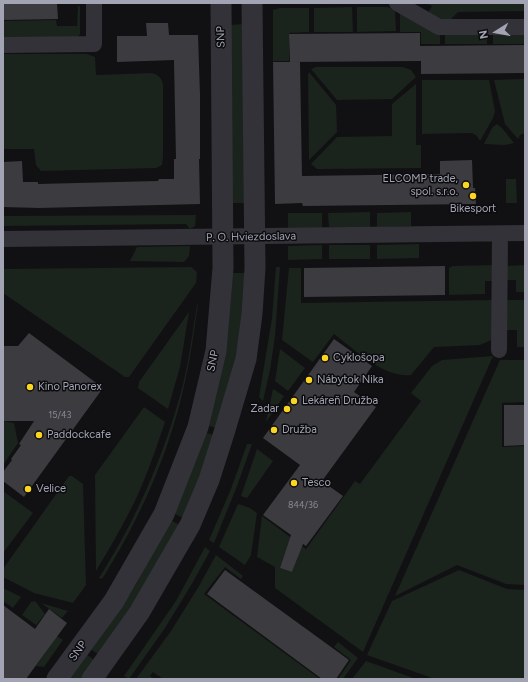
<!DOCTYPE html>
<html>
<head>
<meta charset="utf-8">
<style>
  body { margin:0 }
  #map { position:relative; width:528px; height:682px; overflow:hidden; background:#111113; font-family:Figtree,sans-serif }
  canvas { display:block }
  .frame { position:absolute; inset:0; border:4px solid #a2a4b4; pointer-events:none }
  .north { position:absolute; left:476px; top:12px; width:40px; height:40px; -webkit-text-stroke:3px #0c0c0e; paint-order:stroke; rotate:259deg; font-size:11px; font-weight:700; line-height:16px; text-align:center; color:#a2a4b4 }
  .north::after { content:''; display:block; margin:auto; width:14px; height:18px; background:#a2a4b4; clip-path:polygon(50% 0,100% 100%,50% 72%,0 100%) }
</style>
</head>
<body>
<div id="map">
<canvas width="528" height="682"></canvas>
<div class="frame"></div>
<div class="north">N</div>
</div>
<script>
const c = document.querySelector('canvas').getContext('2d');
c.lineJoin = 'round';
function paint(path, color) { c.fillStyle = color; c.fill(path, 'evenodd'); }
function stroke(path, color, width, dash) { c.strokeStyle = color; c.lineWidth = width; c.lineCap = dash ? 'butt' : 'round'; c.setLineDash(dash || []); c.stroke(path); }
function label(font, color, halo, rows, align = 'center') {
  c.font = font + ' Figtree,sans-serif'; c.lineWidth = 3; c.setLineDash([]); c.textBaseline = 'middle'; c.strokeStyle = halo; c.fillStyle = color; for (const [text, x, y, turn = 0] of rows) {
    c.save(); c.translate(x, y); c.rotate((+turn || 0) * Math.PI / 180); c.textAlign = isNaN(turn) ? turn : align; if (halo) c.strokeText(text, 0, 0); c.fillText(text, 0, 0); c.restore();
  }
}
paint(new Path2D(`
  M426,3H525V11L458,12L446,24L426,16L432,6Z
  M78,5L80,7V34L78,37L3,40V21L56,20L57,26H77Z
  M352,7L353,32H314V8Z
  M357,7H388L395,11L396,31L357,32Z
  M280,8H309V32L289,33V61H273V10Z
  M400,13L440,34V44H421V32H400Z
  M245,24L246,203H231L230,25Z
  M493,33H525V44H493Z
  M445,34H487V44H445Z
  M3,54H87L95,57L96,75L151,73C158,74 162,78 163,85V157L162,165L156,168L41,171L36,165L34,149H3Z
  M316,67H403L411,70L416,77L392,99L337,100L311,69Z
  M309,72L336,105L337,132L309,160L308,75Z
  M525,79V133L520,135L518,139L505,124L494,80Z
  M422,80H489L495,111L493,118L480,141L477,136L472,133L422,134Z
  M416,84V145H421V168L321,169H317L311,164L337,137L392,136V104Z
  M497,124L502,128L514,143L505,145L484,144L492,128Z
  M506,179H516L517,203H506Z
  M370,212V227H329L328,213Z
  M411,212V226L377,227V213Z
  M288,213H322V228H288Z
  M196,215L195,226L190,229L186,224L3,226V216Z
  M419,244V258L377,259V245Z
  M322,245V259L288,260V246Z
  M329,245H370V259H329Z
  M190,246L189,256L184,262L130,261L137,247Z
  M495,265L496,281H485V294L449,295V268L452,266Z
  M525,265V292H516V280H504V266Z
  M191,267L197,272L196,283L129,377H125L3,293V269Z
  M276,267H280L275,336L270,370L263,401L259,397L272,318Z
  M289,268H301V303L495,300L496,331L491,340L480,345L434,347L411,375C384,378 355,350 334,334L313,362L282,340Z
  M231,273H246L245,293L235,367L220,429L206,425Z
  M505,300H525V347H517V330H506Z
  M198,303C193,339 188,375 178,410C162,469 135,527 102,579L99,578C136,520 163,458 181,392C189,363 192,334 197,305Z
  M189,312L180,367L168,409L138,388L139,382Z
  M280,349L305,368L288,391L275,381Z
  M493,356L363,652L275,588V567L257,557L262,516L306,549L355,481L360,484L421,401L411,393L432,366L442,360ZM285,553L298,557L292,572L280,568Z
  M500,360H525V402L502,403V447L525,446V585L506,584L457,565L395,596Z
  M273,389L284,396L266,422Z
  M144,407L165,422C156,449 147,475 135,501C123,525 110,548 96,571L95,475Z
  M3,421L14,423L18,443L3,465Z
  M204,432L217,436L186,519L173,513Z
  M247,444H252L237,486L214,543L209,540L231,489Z
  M257,449L273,461L247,498L241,496Z
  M69,476H72L83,484L86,585L73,603L34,593L3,577V569Z
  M3,491L33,513L3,553Z
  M238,504L250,508L257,513L251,555L245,565L219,547Z
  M170,520L182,526L101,656L90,649L134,588Z
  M205,547L210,551L193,582L165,628L129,679L124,676L176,601Z
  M216,555L243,576L241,579L225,567L204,594L320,679H163L153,672L150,676L154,679H136L171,631L199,586Z
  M459,570L507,589L525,590V679H435L367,655L392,601Z
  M3,588L21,597L13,608L3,601Z
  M35,601L45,614L36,625L22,615L31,602Z
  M41,603L68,611L62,618Z
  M57,636L63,640L44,667L36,666Z
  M338,642L358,658L343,679H338L351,660L334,647Z
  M86,654L97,662L84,679H68Z
  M366,661L416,679H352Z`), '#1b231d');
paint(new Path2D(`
  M3,3H57L58,19L3,20Z
  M146,23H168L169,35H198L200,95V159H199L200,204L39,208L3,207V162L22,161L23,182H38V184L158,181L159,179H174V159H176L174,60L117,62V36H147Z
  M420,33V46L525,45V73L421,74V61L290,62L289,34Z
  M273,62H300L302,176L440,174V161L472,160L473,188H475L476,204L303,206L302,203L275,204Z
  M445,266V295L304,297V268Z
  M29,333L103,388L24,497L3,481V472L12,460L11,459L21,445L19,444L34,421H3V346H18Z
  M334,339L372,366L354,392L376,407L322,481L343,496L306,546L303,544L292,572L280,568L291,535L263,515L300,465L263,438Z
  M504,405H525V445L504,446Z
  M225,570L349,660L336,679H322L207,594Z
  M3,605L35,629L49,609L67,623L26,679H3Z`), '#3c3b40');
stroke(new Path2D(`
  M397,3L439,27H525
  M3,45L94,44V3
  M3,239L525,233
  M499,350L500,234`), '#323238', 16);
stroke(new Path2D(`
  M57,679L114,601L164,514L198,427L216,351L223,268L221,3
  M92,679L139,613L190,525L209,480L224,433L246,359L252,314L255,268L252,3`), '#323238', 21);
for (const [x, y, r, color] of [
  [466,185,4,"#fad622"],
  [473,196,4,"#fad622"],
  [325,358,4,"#fad622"],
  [309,380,4,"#fad622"],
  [30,387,4,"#fad622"],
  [294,401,4,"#fad622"],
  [287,409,4,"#fad622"],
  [274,430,4,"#fad622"],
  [39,435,4,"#fad622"],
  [294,483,4,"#fad622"],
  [28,489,4,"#fad622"]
]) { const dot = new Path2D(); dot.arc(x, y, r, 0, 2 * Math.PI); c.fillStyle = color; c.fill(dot); stroke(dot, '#0c0c0e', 1.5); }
label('9px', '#888a97', null, [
  ["15/43",60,415],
  ["844/36",303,505]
]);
label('11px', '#a2a4b4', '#0c0c0e', [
  ["SNP",221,37,-91],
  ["P. O. Hviezdoslava",251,237,-1],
  ["SNP",213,361,-78],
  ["SNP",78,651,-54]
]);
label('11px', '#a2a4b4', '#0c0c0e', [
  ["ELCOMP trade,",458,179,"right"],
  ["spol. s.r.o.",458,192,"right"],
  ["Bikesport",473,209,"center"],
  ["Cyklošopa",333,358],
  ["Nábytok Nika",317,380],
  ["Kino Panorex",38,387],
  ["Lekáreň Družba",302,401],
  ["Zadar",279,409,"right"],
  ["Družba",282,430],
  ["Paddockcafe",47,435],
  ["Tesco",302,483],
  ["Velice",36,489]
], 'left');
</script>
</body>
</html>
